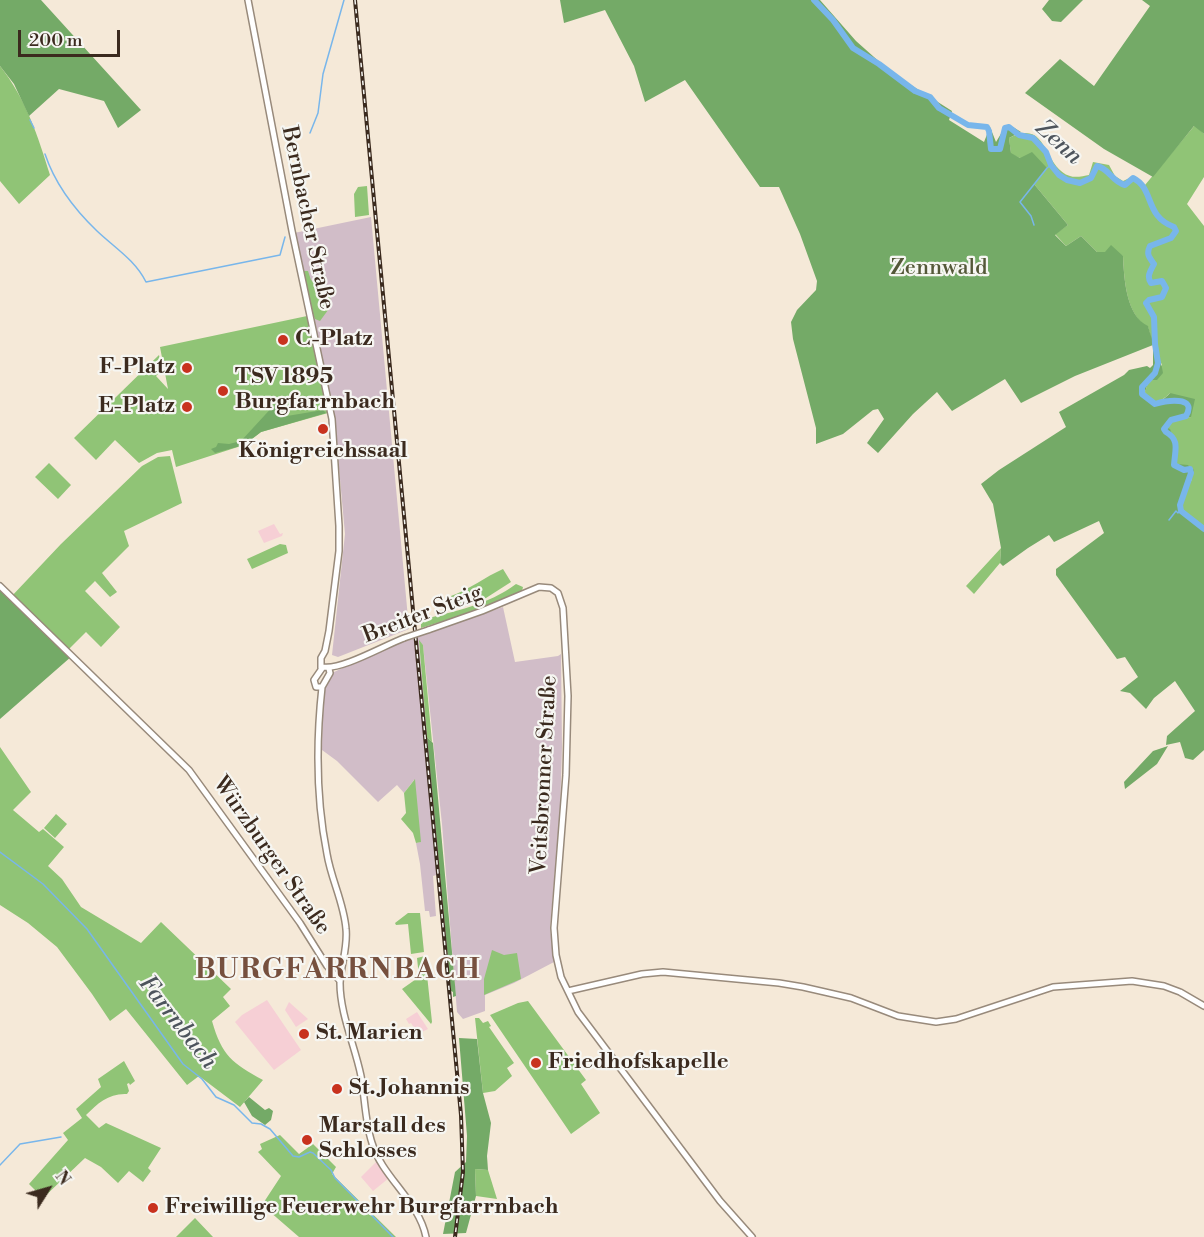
<!DOCTYPE html>
<html>
<head>
<meta charset="utf-8">
<style>
  body { margin:0 }
  #map { position:relative; width:1204px; height:1237px; overflow:hidden; background:#f5e9d8; font-family:"Libre Bodoni",serif }
  canvas { display:block }
  .north { position:absolute; left:18px; top:1159px; width:60px; height:60px; -webkit-text-stroke:4px #f6f6f2; paint-order:stroke; rotate:53deg; font-size:16px; font-weight:700; line-height:24px; text-align:center; color:#3b2a1e }
  .north::after { content:''; display:block; margin:auto; width:21px; height:27px; background:#3b2a1e; clip-path:polygon(50% 0,100% 100%,50% 72%,0 100%) }
  .scale { position:absolute; left:18px; top:30px; width:102px; height:27px; box-sizing:border-box; border:3px solid #3b2a1e; border-top:0; padding-left:8px; font-size:18px; line-height:21px; white-space:nowrap; color:#3b2a1e; -webkit-text-stroke:4px #f6f6f2; paint-order:stroke }
</style>
</head>
<body>
<div id="map">
<canvas width="1204" height="1237"></canvas>
<div class="north">N</div>
<div class="scale">200 m</div>
</div>
<script>
const c = document.querySelector('canvas').getContext('2d');
c.lineJoin = 'round';
function paint(path, color) { c.fillStyle = color; c.fill(path, 'evenodd'); }
function stroke(path, color, width, dash) { c.strokeStyle = color; c.lineWidth = width; c.lineCap = dash ? 'butt' : 'round'; c.setLineDash(dash || []); c.stroke(path); }
function label(font, color, halo, rows, align = 'center') {
  c.font = font + ' "Libre Bodoni",serif'; c.lineWidth = 4.5; c.setLineDash([]); c.textBaseline = 'middle'; c.strokeStyle = halo; c.fillStyle = color; for (const [text, x, y, turn = 0] of rows) {
    c.save(); c.translate(x, y); c.rotate((+turn || 0) * Math.PI / 180); c.textAlign = isNaN(turn) ? turn : align; if (halo) c.strokeText(text, 0, 0); c.fillText(text, 0, 0); c.restore();
  }
}
paint(new Path2D(`
  M274,524L280,534L283,533L282,536L264,543L258,531Z
  M267,1000L301,1050L274,1070L235,1022L242,1015Z
  M289,1002L308,1019L296,1027L285,1010Z
  M417,1012L428,1029L418,1034L411,1023L409,1024L406,1019Z
  M377,1161L389,1178L373,1191L361,1177Z`), '#f6cfd5');
paint(new Path2D(`
  M371,217L409,629L338,657L332,655L345,534L334,413L294,233Z
  M503,607L515,662L558,656L561,654L562,747L560,812L550,928L554,962L514,983L485,995V1011L463,1019L457,1012L442,824L423,645L419,642L440,874L433,876L436,916L430,917L429,911H425L420,864L416,843L420,842L414,780L404,793L397,785L378,802L337,761L322,750L323,693V688L332,673L381,650Z`), '#d1bdc8');
paint(new Path2D(`
  M0,66C26,99 38,136 50,175L19,204L0,181Z
  M1195,125L1204,134V177L1187,204L1204,226V528L1178,505L1192,479L1188,465H1177C1169,450 1181,440 1165,428L1170,421L1191,417L1170,393C1164,399 1159,403 1151,401L1145,392L1149,380L1162,365L1153,345L1148,327C1126,316 1124,278 1123,256L1097,252L1081,236L1066,246L1055,234L1068,225L1034,184L1020,158L1011,154L1009,138C1049,117 1042,167 1070,176C1075,178 1084,176 1089,175L1093,162L1109,165L1115,176L1123,181L1134,176L1145,185Z
  M367,186L369,215L355,217L354,194L358,187Z
  M304,271H308L311,280L327,292L331,300V306L320,321L315,319L313,314L303,274Z
  M307,316L328,413L261,432L244,445L176,467L172,450L157,453L139,463L115,440L96,460L74,438L159,355L162,370L156,376L168,389L160,347Z
  M170,456L182,503L124,531L129,546L102,573L117,592L110,597L95,581L85,591L120,627L101,647L86,632L67,651L10,598L61,544L142,466L158,457Z
  M49,463L71,485L58,499L35,477Z
  M280,544L286,545L288,553L252,569L247,559Z
  M1001,548L1000,563L974,594L966,586Z
  M503,569L511,582L486,598L455,608L451,596C470,589 485,577 503,569Z
  M516,584L523,587L522,591L469,613L421,628V620C455,611 488,605 516,584Z
  M419,640L423,645L432,742L427,737Z
  M0,747L31,792L13,810L39,832L43,829L64,847L48,866L62,879L81,907L141,943L161,922L231,989L223,997L230,1006L212,1021C222,1056 232,1063 263,1080L240,1107L199,1076L187,1085L126,1009L110,1021L92,994L57,947L28,923L0,905Z
  M415,779L421,842L416,843L413,833L401,819L406,813L404,793Z
  M56,814L67,824L55,838L44,828Z
  M408,913H420L424,952L411,954L408,924L396,925L395,923Z
  M492,950L504,955L517,953L521,979L484,995V979Z
  M425,956L432,1022L431,1024L402,989L419,977L417,958Z
  M528,1001L586,1080L581,1084L600,1113L571,1134L490,1015L518,1003Z
  M475,1018H479L483,1023L488,1021L491,1026L489,1027L514,1063L507,1068L512,1076L495,1091L483,1093Z
  M124,1061L135,1081L130,1085L129,1083L127,1084L129,1091L127,1094C109,1093 98,1103 86,1115L99,1128L106,1123L161,1148L148,1168L151,1171L143,1182L129,1171L118,1183L101,1167L85,1158L43,1198L29,1184L68,1140L63,1133L82,1118L76,1109L101,1087L98,1079Z
  M280,1135L299,1154L313,1144L336,1167L332,1174L396,1237H299L262,1205L281,1176L258,1152L262,1149L260,1144Z
  M475,1169L488,1170L497,1199L476,1196Z
  M195,1218L213,1237H176Z`), '#90c476');
paint(new Path2D(`
  M0,0H41L141,110L118,128L104,101L59,89L29,116L14,84L0,66Z
  M560,0H820L856,41L892,73L952,111L949,120L984,142L990,127L996,142L1005,127H1013L1021,132L1009,138L1011,153L1020,158L1032,152L1047,168L1034,184L1068,225L1055,235L1066,246L1081,236L1097,252H1105L1111,245L1123,256C1124,278 1126,316 1148,326C1152,342 1161,358 1163,373L1157,380H1149L1145,392C1153,404 1160,404 1170,393L1195,399L1191,417L1170,421L1165,427L1170,429C1176,441 1171,454 1177,464L1188,465L1194,470L1178,505L1204,528V750L1193,760L1185,758L1180,742L1166,745L1167,736L1195,711L1175,681L1154,698L1146,709L1130,693L1120,691L1138,677L1125,657L1117,659L1056,575V569L1104,533L1099,521L1054,542L1049,535L1028,548L1003,566L1000,563L1001,548L993,504L981,484L999,470L1066,427L1059,412L1124,375L1129,370L1147,366L1150,368L1153,365V345L1075,376L1021,403L1005,379L952,411L937,392L913,414L878,453L867,443L884,419L878,409L873,410L843,434L816,444V428L793,339L791,322L797,310L816,290L817,281L800,234L779,187H760L685,80L645,102L634,66L605,10L564,23Z
  M1049,0H1083L1061,22L1052,21L1042,9Z
  M1142,0H1204V134L1194,126L1153,177L1104,149L1025,93L1060,59L1094,86L1150,6Z
  M276,403L287,416L323,410L326,413L261,432L244,445L215,453L211,449L216,447L218,443L229,444L241,441Z
  M0,588L72,656L0,719Z
  M427,737L433,743L456,996L453,997V992L451,991Z
  M1168,746L1157,764L1125,789L1124,782L1153,751Z
  M459,1038L477,1039L483,1093L491,1123L487,1156L488,1170L475,1169L476,1196L466,1233L443,1234L455,1172L466,1162L467,1136Z
  M249,1097L265,1110L269,1108L273,1111L271,1120L265,1125L252,1116L244,1102Z`), '#74aa67');
stroke(new Path2D(`
  M30,120L34,128
  M310,133L318,113L323,74L344,0
  M45,154C55,184 74,209 97,231C115,248 135,260 146,282L280,255L285,237
  M1034,225L1031,216L1020,202L1047,168L1051,165
  M1169,520L1176,511L1178,513L1181,511
  M0,852L43,884L87,929L183,1064L202,1079L216,1097L234,1105L252,1123L261,1124L270,1129L293,1156L299,1157L310,1152L313,1153L331,1170L335,1178L393,1237
  M0,1165L20,1144L61,1137`), '#78b6eb', 1.5);
stroke(new Path2D(`
  M814,0L833,20L853,48L879,64L915,91L930,97L939,108L968,125L987,127L989,131L991,149H1000L1005,128L1009,127L1019,135L1033,138L1046,152L1051,165L1059,175L1067,180L1080,183L1091,178L1097,166C1110,169 1112,182 1125,185L1133,178C1155,189 1144,216 1174,227L1176,231L1171,238L1150,246C1146,254 1149,257 1154,264C1151,270 1146,276 1151,283L1162,281L1166,288L1162,297L1149,300L1146,303L1154,317L1155,344L1158,363L1155,373L1142,387V394L1155,404C1165,401 1198,395 1186,416L1171,420L1164,429L1166,432C1180,440 1175,450 1174,465L1184,470L1190,469L1191,473L1180,505L1181,511L1204,529`), '#78b6eb', 6);
const tertiary = new Path2D(`
  M248,0L292,231L332,419L339,526V551L329,631L325,651L321,658V668
  M0,586L189,770L300,923L327,966L340,981
  M428,630L482,611L539,587L551,588L558,593L563,608L568,696L566,775L554,928L556,955L561,977L578,1012L720,1201L752,1237
  M329,669L330,673L322,687H316L314,680L323,667C342,670 383,646 404,638
  M322,687C316,742 316,799 327,854C331,879 344,903 346,929C348,947 341,964 340,983C340,1014 355,1046 361,1076C365,1098 365,1122 372,1143C382,1177 419,1201 426,1237
  M568,991L642,974L663,972L779,983L803,987L851,998L898,1016L936,1022L956,1019L1053,987L1132,981L1164,986L1180,992L1204,1006`);
stroke(tertiary, '#988a7b', 8);
stroke(tertiary, '#fff', 5);
const rail = new Path2D(`
  M355,0L461,1115L463,1172L455,1237`);
stroke(rail, '#3b2a1e', 4);
stroke(rail, '#f6f6f2', 1.5, [4.5]);
const tertiaryBridge = new Path2D(`
  M404,638L428,630`);
stroke(tertiaryBridge, '#988a7b', 8, []);
stroke(tertiaryBridge, '#fff', 5);
for (const [x, y, r, color] of [
  [283,340,6,"#c8321e"],
  [187,368,6,"#c8321e"],
  [223,391,6,"#c8321e"],
  [187,407,6,"#c8321e"],
  [323,429,6,"#c8321e"],
  [304,1034,6,"#c8321e"],
  [536,1063,6,"#c8321e"],
  [337,1089,6,"#c8321e"],
  [307,1140,6,"#c8321e"],
  [153,1208,6,"#c8321e"]
]) { const dot = new Path2D(); dot.arc(x, y, r, 0, 2 * Math.PI); c.fillStyle = color; c.fill(dot); stroke(dot, '#f6f6f2', 2); }
label('22px', '#3b2a1e', '#f6f6f2', [
  ["Bernbacher Straße",307,218,78],
  ["Breiter Steig",423,615,-21],
  ["Veitsbronner Straße",545,775,-87],
  ["Würzburger Straße",271,856,55]
]);
label('22px', '#545838', '#f6f6f2', [
  ["Zennwald",939,269]
]);
label('bold 22px', '#3b2a1e', '#f6f6f2', [
  ["C-Platz",295,340],
  ["F-Platz",175,368,"right"],
  ["TSV 1895",235,378],
  ["Burgfarrnbach",235,403],
  ["E-Platz",175,407,"right"],
  ["Königreichssaal",323,452,"center"],
  ["St. Marien",316,1034],
  ["Friedhofskapelle",548,1063],
  ["St. Johannis",349,1089],
  ["Marstall des",319,1127],
  ["Schlosses",319,1152],
  ["Freiwillige Feuerwehr Burgfarrnbach",165,1208]
], 'left');
label('italic 24px', '#4d545c', '#f6f6f2', [
  ["Zenn",1058,143,42],
  ["Farrnbach",177,1023,52]
]);
c.letterSpacing = '1.5px';
label('bold 28px', '#76503e', '#f6f6f2', [
  ["BURGFARRNBACH",338,971]
]);
c.letterSpacing = '0px';
</script>
</body>
</html>
